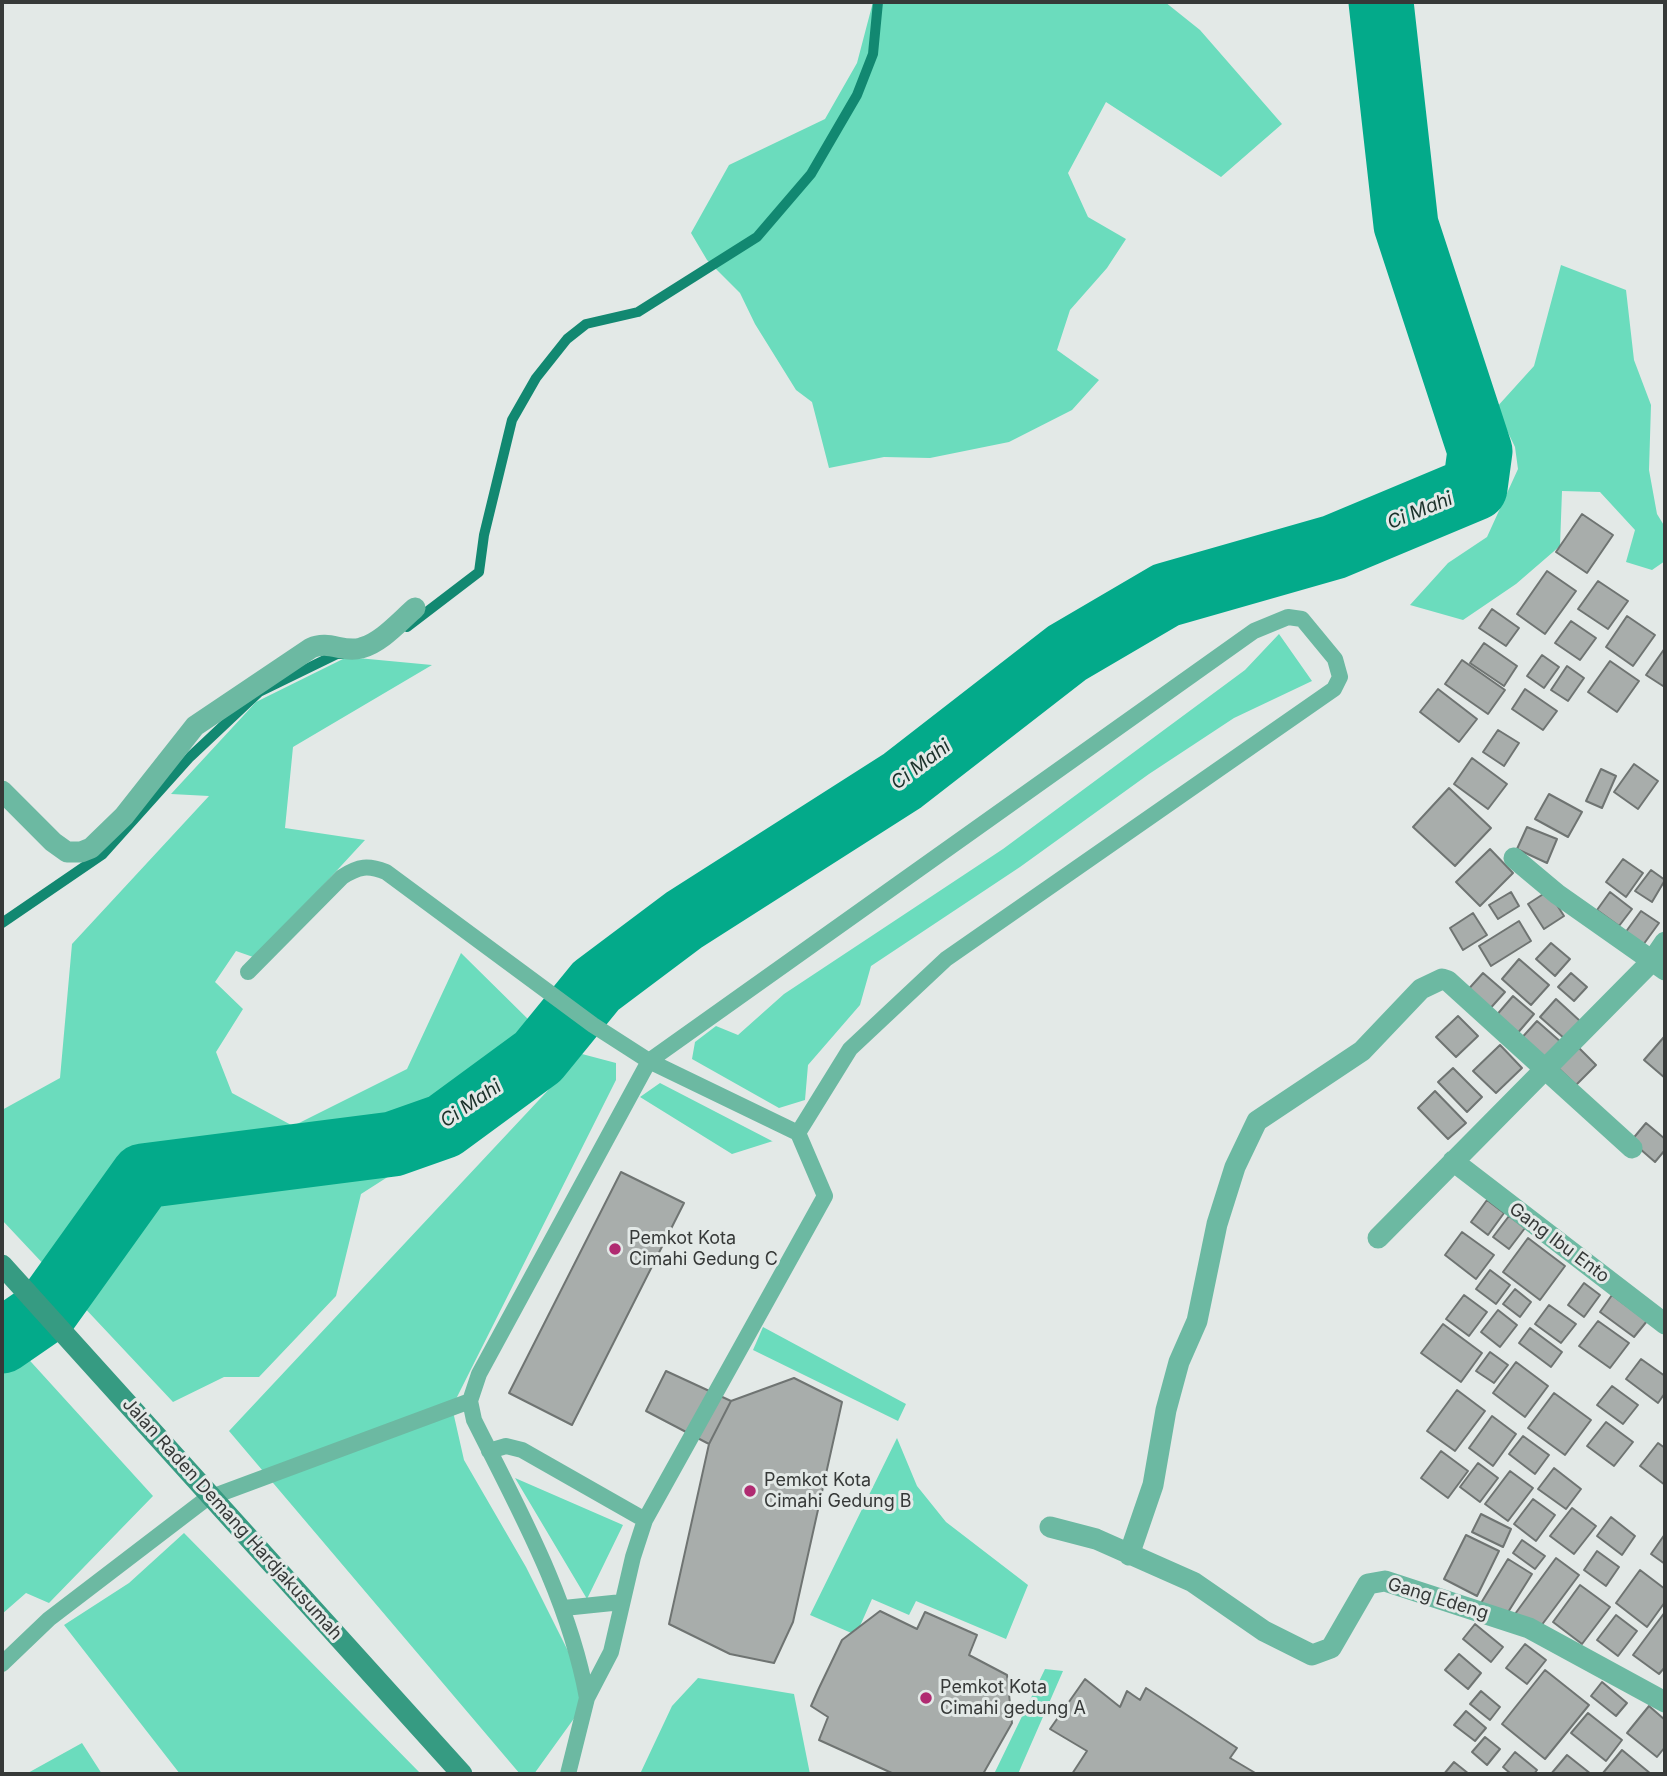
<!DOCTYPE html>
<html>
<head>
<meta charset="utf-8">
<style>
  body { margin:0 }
  #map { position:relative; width:1667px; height:1776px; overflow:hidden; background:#e3e9e7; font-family:Inter,sans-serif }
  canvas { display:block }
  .frame { position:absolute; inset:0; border:4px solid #363938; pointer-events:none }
</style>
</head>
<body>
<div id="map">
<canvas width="1667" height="1776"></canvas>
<div class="frame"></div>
</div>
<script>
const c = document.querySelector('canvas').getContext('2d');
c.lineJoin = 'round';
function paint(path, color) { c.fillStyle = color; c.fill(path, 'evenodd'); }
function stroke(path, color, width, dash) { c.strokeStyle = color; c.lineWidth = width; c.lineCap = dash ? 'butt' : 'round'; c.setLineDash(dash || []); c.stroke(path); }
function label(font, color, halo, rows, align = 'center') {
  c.font = font + ' Inter,sans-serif'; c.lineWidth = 6; c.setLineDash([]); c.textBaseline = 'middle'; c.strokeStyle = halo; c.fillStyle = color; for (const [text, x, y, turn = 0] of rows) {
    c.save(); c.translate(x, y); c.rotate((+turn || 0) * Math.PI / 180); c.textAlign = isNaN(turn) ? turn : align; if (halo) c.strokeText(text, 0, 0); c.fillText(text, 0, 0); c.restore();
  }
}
paint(new Path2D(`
  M873,2H1165L1200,30L1282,124L1221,177L1106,102L1068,173L1088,217L1126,239L1107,268L1070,310L1057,350L1099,380L1072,410L1009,442L930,458L884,457L829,468L812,402L796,390L755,324L740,293L707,260L691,233L729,165L825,119L857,63Z
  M1561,265L1626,290L1634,360L1651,405L1649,470L1657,514L1665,527V561L1652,570L1626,562L1635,530L1600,492L1562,491L1560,546L1516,584L1463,620L1410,605L1448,563L1487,537L1518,469L1515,447L1496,408L1534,366Z
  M1279,634L1312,681L1234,718L1149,774L1020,867L871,966L860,1005L808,1065L805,1100L779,1108L692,1059L695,1042L716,1026L738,1035L784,994L1003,849L1245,670Z
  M347,657L432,665L293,747L285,828L365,840L256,958L236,951L215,982L243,1009L216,1052L232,1093L293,1126L407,1069L461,953L536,1027L466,1127L361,1194L336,1296L259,1377H224L173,1402L2,1220V1110L60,1078L72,944L209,796L171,794L256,702Z
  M582,1054L616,1063V1080L452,1407L464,1460L526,1567L577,1669L583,1706L534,1774H520L229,1431Z
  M660,1083L772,1141H773L732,1154L640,1097Z
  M763,1327L906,1404L898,1421L753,1350Z
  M2,1330L153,1496L49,1603L26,1593L2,1614Z
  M897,1438L917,1486L946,1522L1028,1585L1006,1639L916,1601L909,1615L872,1599L856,1635L810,1615Z
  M515,1478L623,1525L587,1599Z
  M184,1533L421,1774H180L64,1625L129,1583Z
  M1045,1669L1063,1671L1018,1774H994Z
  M698,1678L794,1694L810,1774H640L672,1706Z
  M82,1743L102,1774H26Z`), '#6bdcbd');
stroke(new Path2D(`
  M407,627L479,572L484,535L512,420L536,378L567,339L586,324L638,312L757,237L811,174L857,95L873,54L878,2
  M2,923L103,854L190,757L259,692L337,654H344`), '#128871', 10);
stroke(new Path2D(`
  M2,1341L47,1310L143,1176L393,1144L444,1126L538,1057L596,986L684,920L902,781L1067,653L1166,595L1334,547L1475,488L1480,451L1406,225L1381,2`), '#03aa8a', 65);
const building = new Path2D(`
  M1582,514L1613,535L1587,573L1556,552Z
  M1547,571L1576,591L1545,634L1517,614Z
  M1598,581L1628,601L1608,629L1578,609Z
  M1492,609L1519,628L1506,646L1479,628Z
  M1627,616L1655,635L1633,666L1606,647Z
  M1571,621L1596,638L1580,660L1555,643Z
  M1484,643L1517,666L1504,686L1470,663Z
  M1665,648V683L1663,686L1646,675Z
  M1542,655L1559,667L1544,688L1527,676Z
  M1462,660L1505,690L1488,714L1445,684Z
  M1610,661L1639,681L1617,712L1588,692Z
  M1567,666L1584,678L1568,701L1551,690Z
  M1438,689L1477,719L1459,742L1420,712Z
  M1525,689L1557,711L1543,730L1512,709Z
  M1498,730L1519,743L1504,766L1483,752Z
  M1472,758L1507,784L1488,809L1454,784Z
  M1634,764L1658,781L1638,809L1614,792Z
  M1601,769L1616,776L1602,808L1586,801Z
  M1449,788L1491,828L1455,866L1413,827Z
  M1549,794L1582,812L1568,837L1535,819Z
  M1527,827L1557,839L1547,863L1517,849Z
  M1490,849L1513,873L1480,906L1456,882Z
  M1623,859L1643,873L1626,897L1606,882Z
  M1651,870L1665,880L1652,902L1635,891Z
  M1548,891L1564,916L1544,929L1528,904Z
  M1511,892L1519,906L1498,919L1489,905Z
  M1610,892L1632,909L1619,926L1597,910Z
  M1641,911L1659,923L1643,945L1625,933Z
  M1473,913L1487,935L1463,950L1450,928Z
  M1519,921L1531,941L1491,966L1479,946Z
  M1551,943L1570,959L1555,976L1536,959Z
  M1519,959L1549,985L1531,1005L1502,979Z
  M1483,973L1505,992L1487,1012L1465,993Z
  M1571,973L1587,987L1574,1001L1558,987Z
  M1513,996L1534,1014L1516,1035L1495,1017Z
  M1556,999L1580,1021L1565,1039L1540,1017Z
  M1458,1016L1478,1036L1456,1057L1436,1037Z
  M1537,1021L1562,1043L1543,1064L1518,1042Z
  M1664,1037L1665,1038V1078L1644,1060Z
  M1575,1044L1596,1065L1576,1085L1555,1065Z
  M1500,1045L1522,1068L1496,1093L1473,1071Z
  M1453,1068L1482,1097L1467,1112L1438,1082Z
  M1435,1091L1466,1123L1448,1139L1418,1108Z
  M1646,1123L1665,1139V1150L1655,1162L1631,1141Z
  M621,1172L684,1203L572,1425L509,1393Z
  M1487,1200L1504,1213L1488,1235L1471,1222Z
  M1509,1216L1525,1228L1509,1249L1493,1237Z
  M1462,1232L1494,1255L1476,1279L1445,1255Z
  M1528,1238L1565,1266L1540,1300L1503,1272Z
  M1490,1270L1510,1285L1496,1304L1476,1289Z
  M1584,1283L1600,1295L1584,1317L1568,1305Z
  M1515,1289L1531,1302L1520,1317L1503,1304Z
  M1464,1295L1487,1312L1469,1336L1446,1319Z
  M1612,1295L1647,1321L1634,1337L1600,1312Z
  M1549,1305L1576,1324L1561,1343L1535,1324Z
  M1498,1310L1517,1325L1500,1347L1481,1332Z
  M1598,1321L1629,1343L1610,1368L1579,1346Z
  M1443,1324L1482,1353L1461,1382L1421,1353Z
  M1530,1328L1562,1352L1551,1367L1519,1343Z
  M1490,1352L1508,1365L1494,1383L1476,1371Z
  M1641,1359L1665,1376V1393L1658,1403L1626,1379Z
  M1516,1362L1548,1386L1525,1417L1493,1393Z
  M666,1371L731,1401L709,1444L646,1411Z
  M794,1378L842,1402L793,1622L774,1663L730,1654L669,1624L709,1444L731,1401Z
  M1612,1386L1638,1405L1623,1424L1597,1405Z
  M1457,1390L1485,1411L1455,1451L1427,1431Z
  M1554,1393L1591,1420L1565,1455L1528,1428Z
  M1492,1416L1516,1434L1493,1466L1469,1448Z
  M1606,1422L1633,1442L1614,1466L1587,1446Z
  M1523,1436L1549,1455L1535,1474L1509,1454Z
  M1658,1443L1665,1448V1485L1640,1466Z
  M1441,1451L1468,1471L1448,1498L1421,1478Z
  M1478,1463L1498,1478L1480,1502L1460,1487Z
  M1554,1468L1581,1489L1566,1509L1538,1489Z
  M1510,1471L1533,1488L1508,1521L1485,1504Z
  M1533,1499L1555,1515L1536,1541L1514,1524Z
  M1572,1508L1596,1526L1574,1554L1550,1536Z
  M1481,1514L1511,1529L1503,1547L1472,1532Z
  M1611,1517L1635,1536L1622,1555L1597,1536Z
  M1665,1534V1564L1651,1554Z
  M1466,1535L1499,1551L1477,1596L1444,1579Z
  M1522,1540L1545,1556L1535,1569L1513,1553Z
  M1597,1551L1619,1567L1606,1586L1584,1570Z
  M1556,1558L1579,1575L1538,1630L1515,1614Z
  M1508,1559L1532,1574L1505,1617L1481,1603Z
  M1640,1570L1665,1589V1602L1647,1627L1616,1603Z
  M1580,1585L1610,1607L1582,1644L1553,1622Z
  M880,1611L917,1629L925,1612L977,1635L969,1655L1007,1675L1012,1723L983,1774H894L819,1740L828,1717L811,1706L819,1688L842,1640Z
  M1665,1612V1667L1659,1674L1633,1655Z
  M1616,1615L1637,1631L1618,1656L1597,1640Z
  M1475,1624L1503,1647L1491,1662L1463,1639Z
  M1525,1644L1546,1660L1527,1684L1506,1668Z
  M1459,1654L1481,1673L1468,1689L1445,1670Z
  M1545,1670L1589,1705L1545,1759L1502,1724Z
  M1085,1679L1120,1707L1127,1691L1140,1700L1146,1688L1237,1748L1230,1758L1257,1774H1072L1087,1751L1050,1729Z
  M1602,1682L1627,1703L1616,1716L1591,1696Z
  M1481,1691L1500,1707L1490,1720L1470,1704Z
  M1649,1706L1665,1720V1747L1657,1757L1627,1733Z
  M1466,1711L1486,1728L1475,1741L1454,1725Z
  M1588,1713L1622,1740L1606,1761L1571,1733Z
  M1485,1737L1500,1749L1487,1765L1472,1752Z
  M1622,1750L1651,1774L1603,1773Z
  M1515,1752L1537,1770L1534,1774H1511L1503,1767Z
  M1567,1755L1591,1774H1551Z
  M1454,1762L1469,1774H1444Z`);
paint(building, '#a8adab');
stroke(building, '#6f7472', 2);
stroke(new Path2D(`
  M248,972L342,877C359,866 368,865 386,872L593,1025L649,1061L798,1133
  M489,1451L506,1446L522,1450L645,1520
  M564,1608L622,1602
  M2,1664L49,1619L206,1499L470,1401
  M568,1774L587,1698L611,1652L633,1557L645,1520L825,1196L798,1133L850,1049L946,959L1334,689L1340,677L1335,659L1302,619L1288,617L1254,631L649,1061L479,1374L470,1401L474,1420C519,1510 569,1599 587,1698`), '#6cb9a2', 16);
stroke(new Path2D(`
  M2,791L53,842L67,852H81L91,848L124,816L195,726L311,648C329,640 343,653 361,648C381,643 400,621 415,608
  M1514,858L1557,894L1665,970
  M1453,1161L1665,1324
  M1378,1238L1652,961L1665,942
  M1050,1527L1096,1539L1193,1582L1264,1631L1312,1655L1331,1648L1368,1584L1385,1581L1529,1628L1665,1702
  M1129,1555L1153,1485L1166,1410L1179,1362L1197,1321L1217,1224L1235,1167L1257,1121L1362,1051L1421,989L1442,979L1448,981L1632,1148`), '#6cb9a2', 21);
stroke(new Path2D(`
  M2,1265L462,1774`), '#369b82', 21);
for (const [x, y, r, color] of [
  [615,1249,7,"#b02b71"],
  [750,1491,7,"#b02b71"],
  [926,1698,7,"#b02b71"]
]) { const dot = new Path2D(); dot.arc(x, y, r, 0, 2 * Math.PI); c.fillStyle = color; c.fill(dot); stroke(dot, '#e3e9e7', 2.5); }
label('18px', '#363938', '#e3e9e7', [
  ["Pemkot Kota",629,1239],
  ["Cimahi Gedung C",629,1260],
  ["Pemkot Kota",764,1481],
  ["Cimahi Gedung B",764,1502],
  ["Pemkot Kota",940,1688],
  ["Cimahi gedung A",940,1709]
], 'left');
label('18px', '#363938', '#e3e9e7', [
  ["Gang Ibu Ento",1559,1243,37],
  ["Jalan Raden Demang Hardjakusumah",232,1519,48],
  ["Gang Edeng",1438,1599,17]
]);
label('italic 19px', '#1b312a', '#e3e9e7', [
  ["Ci Mahi",1420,511,-22],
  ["Ci Mahi",921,765,-37],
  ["Ci Mahi",471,1104,-34]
]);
</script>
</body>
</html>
